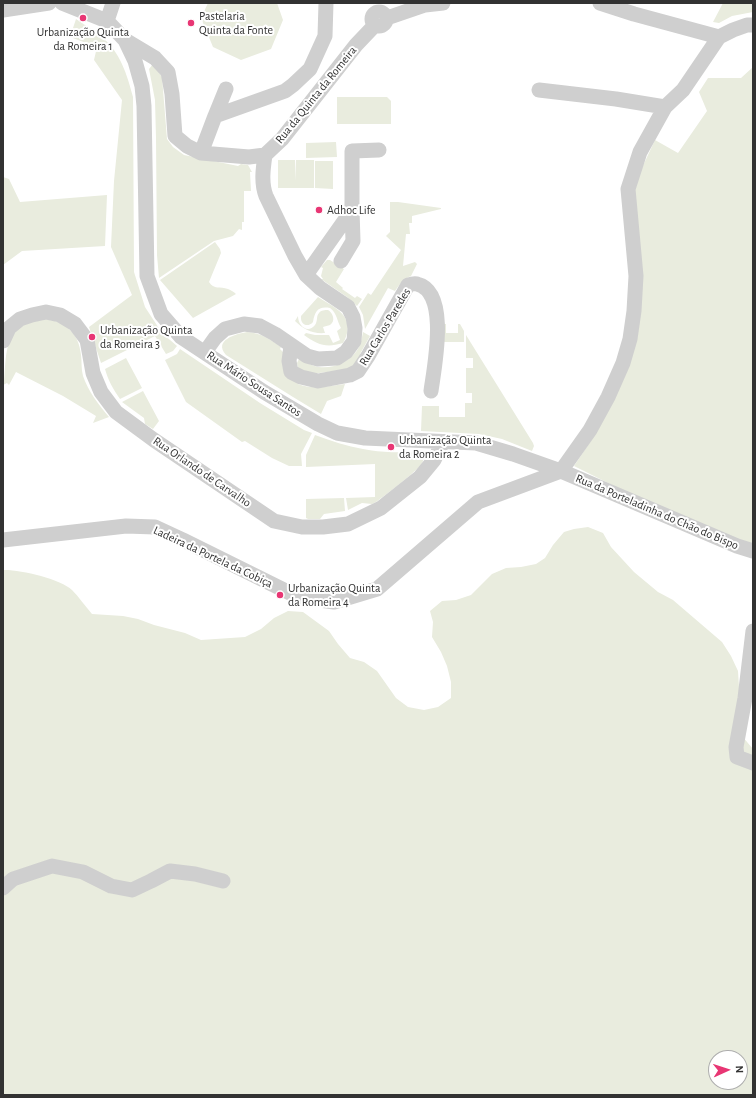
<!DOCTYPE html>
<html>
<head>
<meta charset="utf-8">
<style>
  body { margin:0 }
  #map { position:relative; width:756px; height:1098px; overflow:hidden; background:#fff; font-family:"Alegreya Sans",sans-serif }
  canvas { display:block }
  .frame { position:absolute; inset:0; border:4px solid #323232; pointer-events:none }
  .north { position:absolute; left:708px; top:1050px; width:40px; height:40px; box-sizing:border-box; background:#fff; border:1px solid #adadad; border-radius:50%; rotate:87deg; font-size:11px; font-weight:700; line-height:16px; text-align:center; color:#323232 }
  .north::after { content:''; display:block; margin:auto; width:14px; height:18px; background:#e83674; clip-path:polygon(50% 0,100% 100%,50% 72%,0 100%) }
</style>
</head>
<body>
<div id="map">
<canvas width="756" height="1098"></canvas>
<div class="frame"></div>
<div class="north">N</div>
</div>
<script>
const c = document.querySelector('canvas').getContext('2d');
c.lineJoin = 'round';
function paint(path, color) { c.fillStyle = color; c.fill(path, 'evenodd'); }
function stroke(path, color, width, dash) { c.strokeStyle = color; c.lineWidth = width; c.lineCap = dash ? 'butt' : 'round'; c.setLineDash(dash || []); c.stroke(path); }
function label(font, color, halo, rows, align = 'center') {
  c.font = font + ' "Alegreya Sans",sans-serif'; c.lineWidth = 4; c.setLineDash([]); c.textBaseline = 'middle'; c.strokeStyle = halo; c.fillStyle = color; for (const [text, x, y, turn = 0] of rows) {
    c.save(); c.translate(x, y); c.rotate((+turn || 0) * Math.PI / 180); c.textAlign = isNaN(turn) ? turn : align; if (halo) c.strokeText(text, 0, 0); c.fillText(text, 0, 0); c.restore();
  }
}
paint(new Path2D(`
  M208,3H277L283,20L271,49L241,60L213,47L201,18Z
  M723,3H753V12L732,16L719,23L713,22Z
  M76,19C84,25 94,30 102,37C120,52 127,74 133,97L134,272L145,307L162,333L177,346L173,351L166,354L155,336L101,363L89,327L132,295L111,247L114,181L122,100L94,60L97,47L70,37Z
  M153,64L162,77L167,139L173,147L184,155L238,166L241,164L248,165L252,172H250L251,191H244V222H242V230L239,229L233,236L214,241L159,278L157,255L156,138L155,100L149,69Z
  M753,67V545L634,496L574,466L596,433L628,365L634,191L640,172L655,140L678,153L707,111L699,92L708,78H741Z
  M337,97H387L391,101V124H337Z
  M336,142L337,157L306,158V143Z
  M278,160H295L296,181V160H314V188H278Z
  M315,161H333V189L315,188Z
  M3,177L9,179L20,202L107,195L105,246L22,251L3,265Z
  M390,202H398L441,208V209L412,216V223H409L410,234H406L403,266L415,262L417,264L411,276C403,279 400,284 395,291L388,288L365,329L363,315L359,307L368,293L371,295L401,250L386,236L390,232Z
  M215,242L220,249L221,253L209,282C214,290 220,286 228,289C231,290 234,292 236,294L193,318L160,280Z
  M327,260H330L344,269L336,282L343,288L342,289L355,298L357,296L362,299L357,306L347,297L321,279H323L321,276L323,268L321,267Z
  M318,297C330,305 348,312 348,328C347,334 346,338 343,343C326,348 318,345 304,335L306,333L315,335H329L333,343L340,340L337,331L341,328C337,321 337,313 330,308C318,306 315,311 313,322C308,328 300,325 301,316Z
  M328,310C333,313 336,321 330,325C328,326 325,326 323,327L325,333C312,334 303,329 295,321L298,316C298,326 308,334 315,325C318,321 316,316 319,313C321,310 325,310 328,310Z
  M42,319C64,320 79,332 81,355C82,362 81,369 83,376C88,391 99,405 109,417L93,423L96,416L63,396L16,372L9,385L7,383L3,385L4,381C6,362 4,338 21,326C26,322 36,321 42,319Z
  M444,324H446V333H458V324H460L464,331V342H441Z
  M247,332C261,333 270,339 281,347L280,349L283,352L298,384C313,390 329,386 345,384L341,396L327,401L321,414L293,397L226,355C213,340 236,334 247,332Z
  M363,332L370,336L360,354L362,355L355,366L344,370L311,374L298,368L297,363L299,359C305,362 312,366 319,367C334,369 352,361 359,347C361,343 362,337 363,332Z
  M466,335L533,443L534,446L532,451L502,439L479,434L421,431L422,406H439V417H465V403H472V393H466V368H473V358H466Z
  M180,349L260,403L304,430L312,433L301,454L302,466H289L272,458L245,441L242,442L186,402L165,360L177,354Z
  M126,358L142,388L120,399C113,389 108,380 105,369Z
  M143,391L159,421L153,429L145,424L144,418L122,402Z
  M315,435C331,441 347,446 363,449C382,453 402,452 420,453C423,455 424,457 423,461C421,469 384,496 376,502L372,504L362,503L348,510L346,498L375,497V464L306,467V455Z
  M344,498L345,511L324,514L320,519H308L306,518V499Z
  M588,527L603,533L611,547L634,572L658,592L673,600L722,642L731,656L738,671L742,736L753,749V1095H3V570C18,569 61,579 72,590C79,597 85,606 92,614L123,616L138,619L154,625L185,633L201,640L245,637L261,629L274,618L288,611L303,612L329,631L338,644L350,658L364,662L377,671L396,698L408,707L424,710L438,707L451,698V682L447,666L441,652L432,637L433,622L430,611L442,601L456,600L471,595L492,574L506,568L521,567L536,564L545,558L553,545L564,532L574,529ZM716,1058H740V1082H716Z`), '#e9ecde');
stroke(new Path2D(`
  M62,3L107,21L125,40L155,58L168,72L172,94L175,136L187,146L201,153L249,157L265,155
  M600,3L634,14L719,37
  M3,10L49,3
  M372 19a7 7 0 1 1 14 0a7 7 0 1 1-14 0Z
  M387,18L425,5L443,3
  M107,21L113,3
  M125,40L135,61L142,86L144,106L147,276L161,314L181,337L264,392L318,424L337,433L365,438L476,443L513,454L561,471L737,546L753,551
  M539,90L616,99L665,107
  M215,116L226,89
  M201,153L215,116L285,91L293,85L310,69L325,36L326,3
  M341,261L353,241L352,210
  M306,275L352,210V151L379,150
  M3,341L9,328L20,319L32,315L46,312L60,315L75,324L87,340L93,373L101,392L116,412L154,440L274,521L302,527H323L348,524L381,508L420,477L434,460L443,442
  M291,346L289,361L291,372L301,377L318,381L350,375L358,371L368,356L408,285C411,284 415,283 417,284C450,292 434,368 431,391
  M205,352L215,338L225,329L244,324L260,326L275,334L307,356L318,359L337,358L346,352L354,341L355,328L353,317L348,307L320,288L306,275L295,256L266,196C261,183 263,169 265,155L282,139L356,45L375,25
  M3,540L126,526L155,527L183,540L298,597L334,602L377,589L478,502L561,471L590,430L608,397L623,363L630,339L634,311L636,276L628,189L640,152L665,107L683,90L719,37L733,30L747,25H753
  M753,631L745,698L736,747L737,757L753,763
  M3,888L13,879L52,866L83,872L111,886L132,890L151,881L170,871L195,874L223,881`), '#cfcfcf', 15);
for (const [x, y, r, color] of [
  [83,18,4,"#e83674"],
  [191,23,4,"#e83674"],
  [319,210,4,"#e83674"],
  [92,337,4,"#e83674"],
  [391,447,4,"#e83674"],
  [280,595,4,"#e83674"]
]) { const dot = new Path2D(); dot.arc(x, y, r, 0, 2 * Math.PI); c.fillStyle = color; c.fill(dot); stroke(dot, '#fff', 1.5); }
label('12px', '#323232', '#fff', [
  ["Pastelaria",199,16],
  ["Quinta da Fonte",199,30],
  ["Urbanização Quinta",83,32,"center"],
  ["da Romeira 1",83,46,"center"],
  ["Adhoc Life",327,210],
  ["Urbanização Quinta",100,330],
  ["da Romeira 3",100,344],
  ["Urbanização Quinta",399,440],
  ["da Romeira 2",399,454],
  ["Urbanização Quinta",288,588],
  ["da Romeira 4",288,602]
], 'left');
label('12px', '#323232', '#fff', [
  ["Rua da Quinta da Romeira",316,95,-51],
  ["Rua Carlos Paredes",385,327,-59],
  ["Rua Mário Sousa Santos",254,384,33],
  ["Rua Orlando de Carvalho",202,472,34],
  ["Rua da Porteladinha do Chão do Bispo",657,512,23],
  ["Ladeira da Portela da Cobiça",213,557,25]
]);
</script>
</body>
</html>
